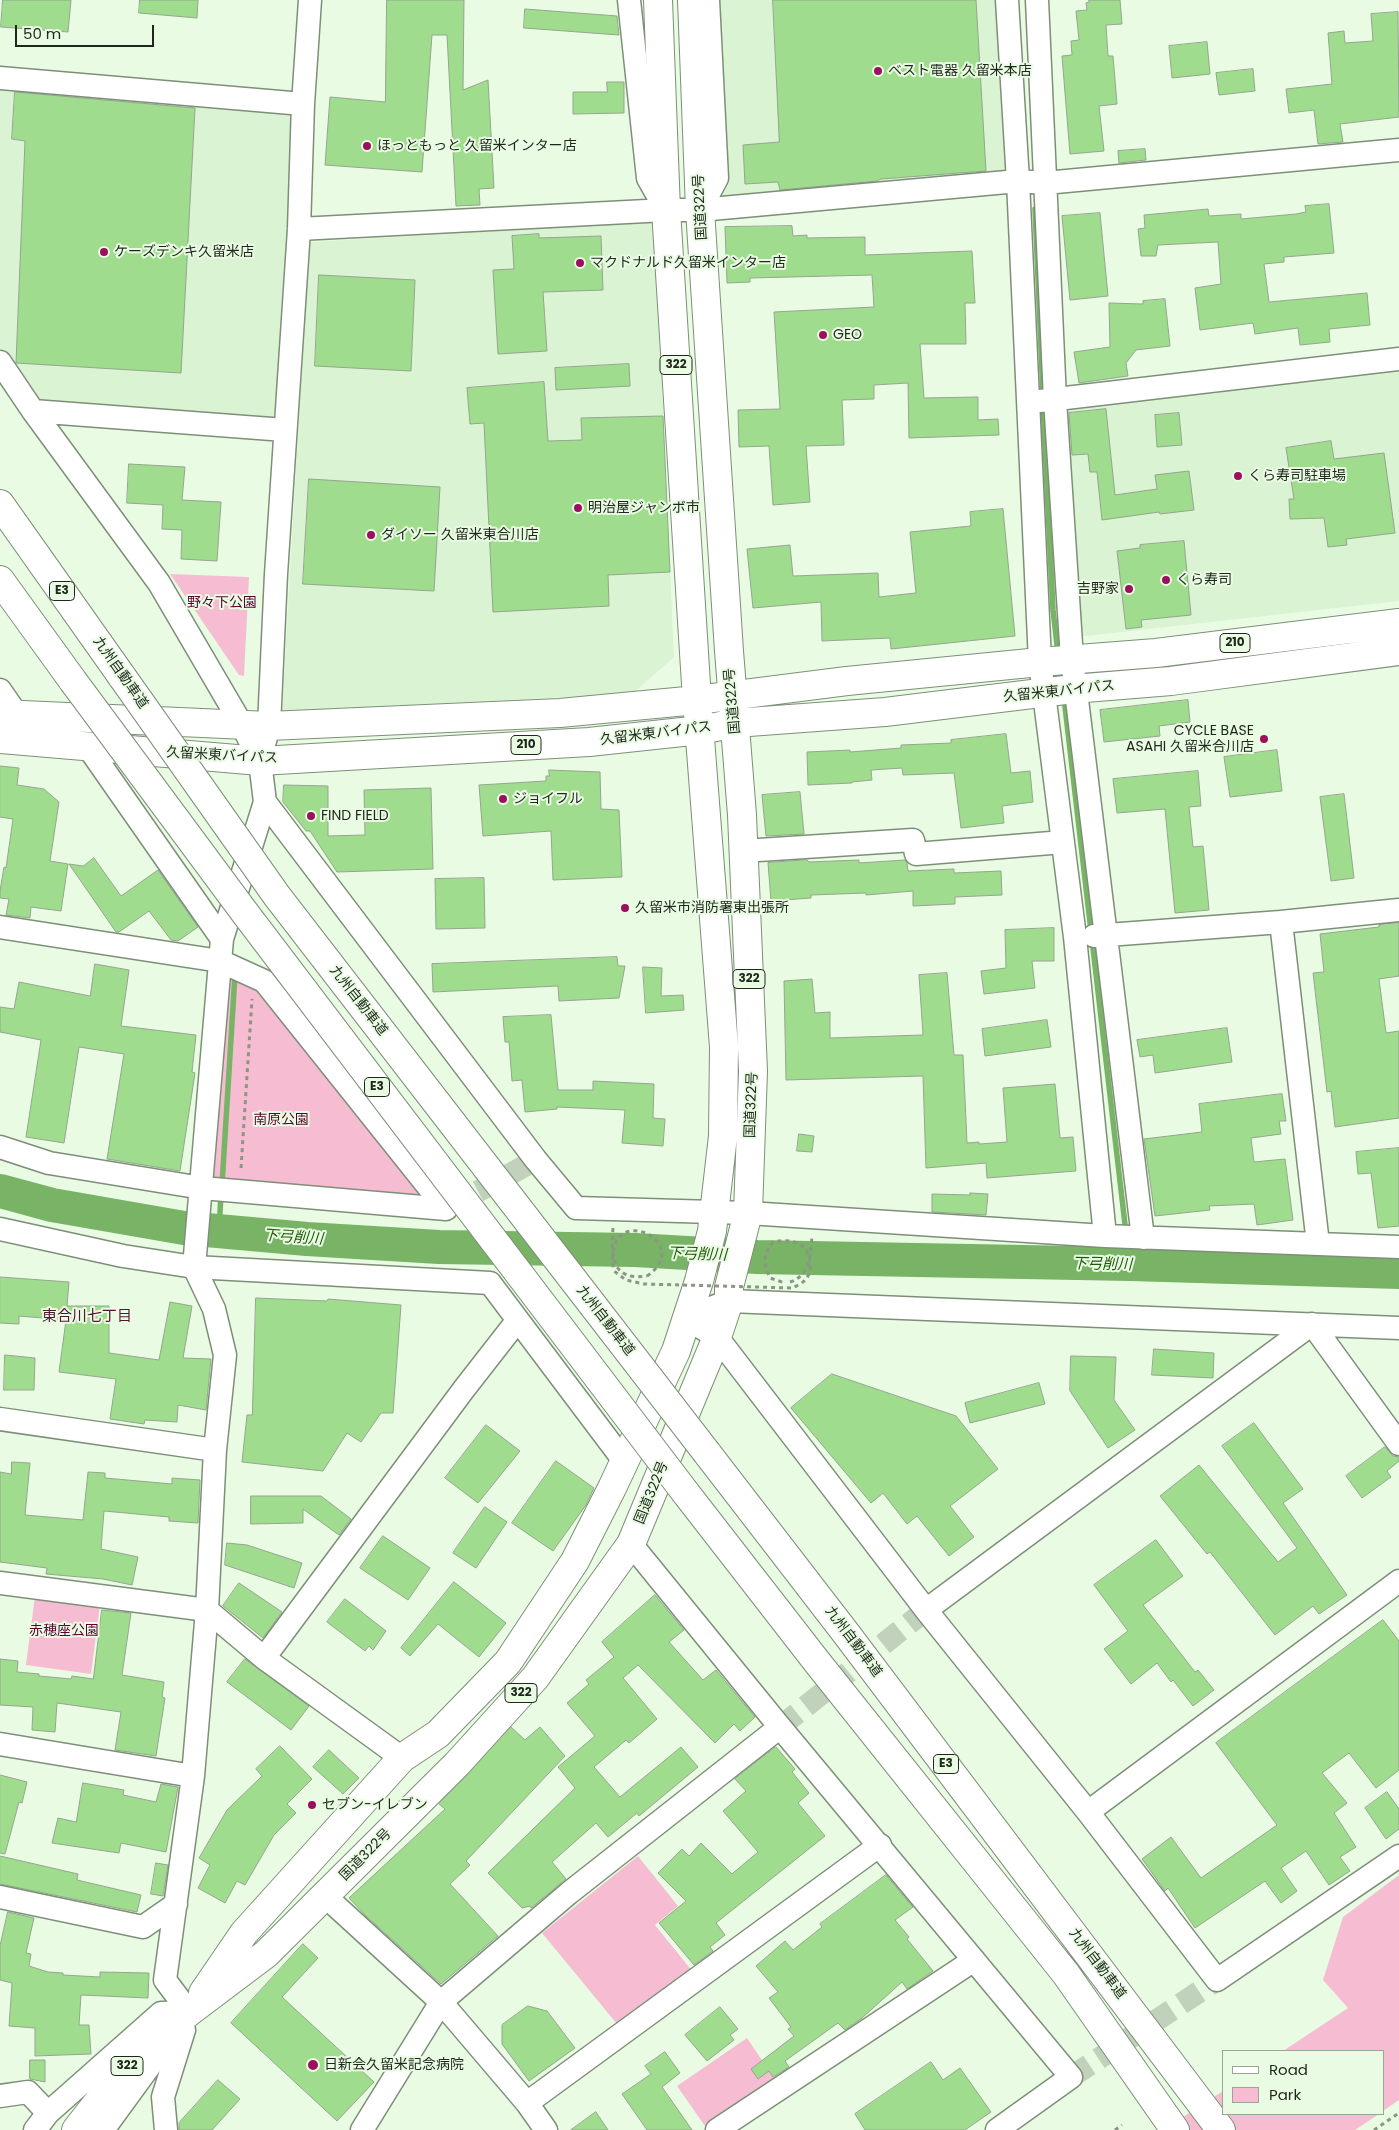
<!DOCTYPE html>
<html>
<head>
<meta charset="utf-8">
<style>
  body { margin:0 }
  #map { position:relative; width:1399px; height:2130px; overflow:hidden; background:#e9fce3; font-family:Poppins,sans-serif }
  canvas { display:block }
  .legend { position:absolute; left:1222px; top:2050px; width:162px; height:65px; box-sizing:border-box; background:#e9fce3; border:1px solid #98a693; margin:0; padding:6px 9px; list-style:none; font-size:15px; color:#1f261c }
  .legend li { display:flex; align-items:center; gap:10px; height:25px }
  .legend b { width:25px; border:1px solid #98a693 }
  .scale { position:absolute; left:15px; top:25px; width:139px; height:22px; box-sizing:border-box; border:2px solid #1f261c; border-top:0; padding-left:6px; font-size:15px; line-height:18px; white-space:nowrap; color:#1f261c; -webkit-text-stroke:4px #e9fce3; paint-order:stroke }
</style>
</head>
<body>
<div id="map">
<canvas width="1399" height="2130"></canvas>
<ul class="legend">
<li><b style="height:6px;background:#fff"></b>Road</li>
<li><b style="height:14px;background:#f6bdd2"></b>Park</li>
</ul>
<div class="scale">50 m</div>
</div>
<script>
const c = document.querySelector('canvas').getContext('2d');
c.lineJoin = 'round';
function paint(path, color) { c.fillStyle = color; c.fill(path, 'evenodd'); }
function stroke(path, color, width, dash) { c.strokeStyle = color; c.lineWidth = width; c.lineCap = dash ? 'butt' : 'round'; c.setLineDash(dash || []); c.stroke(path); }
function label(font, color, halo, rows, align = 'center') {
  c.font = font + ' Poppins,"Noto Sans JP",sans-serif'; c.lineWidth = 4; c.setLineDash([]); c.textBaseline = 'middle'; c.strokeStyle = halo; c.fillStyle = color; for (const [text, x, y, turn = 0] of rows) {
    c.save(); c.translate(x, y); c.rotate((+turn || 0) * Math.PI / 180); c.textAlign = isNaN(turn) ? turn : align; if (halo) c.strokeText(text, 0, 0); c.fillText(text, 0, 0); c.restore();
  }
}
paint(new Path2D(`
  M714,0H998L1009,174L723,201Z
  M0,84L292,110L280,425L37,408L0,348Z
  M655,222L674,657L632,694L282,711L309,242Z
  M1399,367V601L1077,637L1062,403Z`), '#daf3d3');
paint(new Path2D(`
  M170,574L249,577L244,676L239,675Z
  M220,961L264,981L446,1209L202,1188Z
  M36,1588L101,1597L91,1674L26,1665Z
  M638,1856L678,1906L655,1925L693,1972L622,2030L542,1933Z
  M1399,1875V2100L1383,2111V2051H1283L1348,2008L1323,1980L1343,1917Z
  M747,2038L776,2081L707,2129L677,2086Z
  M1223,2091V2114H1379L1355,2130H1163Z`), '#f6bdd2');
stroke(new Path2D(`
  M1035,209L1043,395
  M1043,404L1053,610L1058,654
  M1064,698L1126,1233
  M222,1185L235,974
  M219,1231L221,1194
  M1127,1242L1130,1264`), '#78b366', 5.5);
stroke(new Path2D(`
  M0,1191L52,1205L184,1228L307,1239L439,1247L635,1250L757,1257L1130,1264L1399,1272`), '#78b366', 34);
const building = new Path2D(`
  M3,0H71L68,32L1,27Z
  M140,0H198L197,18L139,13Z
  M387,0H464L463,90L488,80L494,188L479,189L480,205L456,206L447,35H432L422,172L325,165L330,97L385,102Z
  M773,0H976L986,171L881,179L877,181L780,190L778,182L745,184L743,145L779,142Z
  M1089,0H1120L1122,24L1106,25L1108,56H1113L1117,104L1099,106L1104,151L1070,154L1062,56L1072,55L1071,41L1079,40L1076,11L1087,10L1086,3L1089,2Z
  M525,9L617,16L619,35L524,28Z
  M1398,12L1399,117L1340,124L1343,142L1318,144L1314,110L1289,113L1286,89L1332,84L1328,33L1344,31L1345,43L1373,41L1371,14Z
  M1207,42L1210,74L1172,78L1169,46Z
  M1253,69L1255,91L1219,95L1216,73Z
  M607,82H624V113L573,114V92H607Z
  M15,92L195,108L181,373L16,363L25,141L12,139Z
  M1145,149L1146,160L1119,163L1118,151Z
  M1329,204L1334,253L1284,257V262L1264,264L1269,302L1367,293L1370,325L1329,329L1330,342L1300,345L1298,328L1255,334L1253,323L1200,330L1195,288L1221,284L1218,242L1158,245L1156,256H1141L1138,229L1145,228L1144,215L1208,209L1209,216L1241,214V219L1296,214L1306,212L1305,206Z
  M1100,213L1108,296L1070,300L1062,216Z
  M792,226L793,236L807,235V238L865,237V255L972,251L975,303H965L966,344H920L924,398L978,397V420L998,419L999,435L909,438L908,383L874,385V399L842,400L844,445L806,446L810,502L773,505L769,446L739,447L738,410L780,409L774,312L874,307L872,275L750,278V282L727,283L725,227Z
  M539,234V238L601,236L603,290L543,292L547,351L498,354L493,270L514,269L512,236Z
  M319,275L415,280L411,371L315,366Z
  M1165,299L1170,346L1136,350L1126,363L1128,376L1079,383L1074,352L1110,347L1109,303L1143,304V301Z
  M629,364L630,386L556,390L555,368Z
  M544,382L548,441L582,440L581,418L663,416L670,572L608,575L609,606L493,612L484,423L470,424L467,388Z
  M1106,409L1115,495L1157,489L1155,475L1189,471L1194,510L1160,514L1159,512L1102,520L1097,472H1090L1088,454L1072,455L1069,413Z
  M1179,413L1182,445L1157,447L1155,415Z
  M1331,441L1334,459L1384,453L1395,533L1346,539L1347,545L1328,547L1324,518L1290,519L1289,499H1294L1286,448Z
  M129,464L185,467L182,500L221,502L217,561L181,559L182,530L162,529L163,505L127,503Z
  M309,479L440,487L434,591L303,584Z
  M1003,509L1015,636L891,649L890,638L822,641L821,602L753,608L747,549L790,545L793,576L878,573L879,597L916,593L910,532L971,526L970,512Z
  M1184,541L1191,615L1141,620L1142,627L1126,629L1117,551L1140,548V545Z
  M1188,700L1190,722L1159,726L1160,736L1104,742L1100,710Z
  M1006,734L1011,773L1030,771L1033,802L1002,806L1004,823L961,828L954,773L903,775L902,768L871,770L872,780L852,782V783L808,785L807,752L850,750V752L901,748V745L951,743V740Z
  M1277,750L1282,791L1230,797L1224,757Z
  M0,766L19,768L17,785L44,789L59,802L50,861L68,864L61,911L31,907L30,918L6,915L9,899L0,898V891L4,867L6,868L13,819L0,817Z
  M549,770L600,772L601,809L619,810L622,877L553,880L551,831L483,836L479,785L546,781V776H549Z
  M1198,771L1201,806L1189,807L1193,847L1203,846L1209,910L1175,913L1165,809L1117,813L1113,779Z
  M284,785L328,786V836L365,835L364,790L431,788L433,869L337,872L310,831H306L283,802Z
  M800,792L804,834L766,836L762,795Z
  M1344,794L1354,878L1331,881L1320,797Z
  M94,858L121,896L158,870L198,927L178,941L171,940L149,911L119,932H116L69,864L83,866Z
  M807,860L809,862L859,860V863L905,860L907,863L908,871L954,869V873L1001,871L1002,895L955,897V904L913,906V891L866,895V893L811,895V898L771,901L768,863Z
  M484,878L485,928L436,929L435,879Z
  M1399,923V976L1379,979L1386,1033L1399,1031V1118L1335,1127L1331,1091L1327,1092L1313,973L1324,972L1320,934L1379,927V925Z
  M1054,928V961H1032L1035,988L984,994L981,971L1006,968L1005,930Z
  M617,957L618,966H625L619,998L559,1001L558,986L433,992L432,964Z
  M95,964L129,970L121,1026L196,1035L192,1072L195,1073L180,1171L107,1159L124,1054L79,1047L64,1143L26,1137L41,1040L0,1032V1007L14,1009L19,982L90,996Z
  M643,967L662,968L661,996L683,995L684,1010L646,1013Z
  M947,973L954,1055H963L967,1143L979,1142V1144L1007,1142L1003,1088L1055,1084L1060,1138L1073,1137L1076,1171L987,1178L986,1163L926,1168L923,1076L786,1080L784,981L812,979L815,1013L830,1012V1038L923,1035L919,975Z
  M551,1015L558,1090H593V1081L654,1084L653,1118L665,1119L663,1146L622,1143L625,1110L557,1107V1109L525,1112L522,1080L512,1081L509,1042H505L503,1017Z
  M1047,1020L1051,1047L985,1056L982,1029Z
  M1227,1028L1232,1062L1155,1073L1153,1055L1140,1057L1137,1040Z
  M1282,1094L1286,1121H1279L1281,1134L1251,1138L1254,1162L1285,1159L1293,1220L1257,1225L1254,1204L1209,1206L1210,1210L1155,1216L1144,1139L1202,1132L1199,1104Z
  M799,1134L814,1136L812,1152L797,1151Z
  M1399,1148V1226L1378,1228L1371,1173L1358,1174L1356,1152Z
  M970,1193L988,1194L986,1215L932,1212V1194L970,1195Z
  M0,1277L69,1282L67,1306H109V1353L159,1360L170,1302L192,1306L183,1358L211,1359L206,1410L178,1405L177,1422L145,1420L144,1424L110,1419L116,1379L59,1372L66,1320L19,1316V1324L0,1323Z
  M256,1298L327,1301L328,1299L401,1305L393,1413H381L361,1442L347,1433L323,1471L242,1462L247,1415H252Z
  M1154,1349L1214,1353L1213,1378L1152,1375Z
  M5,1355L35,1358L34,1390H4Z
  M1071,1356L1116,1357L1114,1400L1135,1430L1108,1448L1070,1391Z
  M832,1374L956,1416L998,1469L950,1506L974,1537L949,1556L917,1516L907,1524L883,1493L871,1503L791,1408Z
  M1039,1383L1045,1404L970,1423L965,1403Z
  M1254,1423L1303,1489L1283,1503L1347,1595L1319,1614L1313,1606L1275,1635L1210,1552L1207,1554L1160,1496L1199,1465L1278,1562L1297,1548L1222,1446Z
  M486,1425L520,1451L478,1503L445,1478Z
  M1385,1447L1393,1456L1399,1457V1461L1387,1471L1391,1477L1362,1498L1346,1476Z
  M556,1461L594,1488L586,1505L553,1551L512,1523Z
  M12,1462L30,1463L25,1515L83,1520L88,1472L105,1473V1478L172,1484V1478L200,1480L198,1523L169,1521V1517L104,1511L101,1549L138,1557L132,1585L103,1579L46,1574L47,1568L0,1562V1472L11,1474Z
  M251,1496H321L351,1519L339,1535L303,1509V1523L251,1524Z
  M485,1507L507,1522L476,1568L453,1553Z
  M383,1536L430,1568L408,1600L360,1568Z
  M1156,1540L1183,1576L1143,1605L1195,1672L1198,1670L1214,1690L1193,1706L1173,1680L1171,1682L1157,1663L1131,1684L1104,1649L1128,1631L1094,1585Z
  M227,1543L247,1545L302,1563L294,1588L225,1565Z
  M454,1582L506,1623L479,1657L438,1624L410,1656L401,1648Z
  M239,1583L282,1612L263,1638L223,1606Z
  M655,1595L684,1630L669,1642L703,1680L716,1670L755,1717L740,1731L734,1724L715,1743L638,1665L623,1678L657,1719L629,1743L626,1740L594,1767L620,1797L681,1747L698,1767L639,1816L637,1813L608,1837L596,1823L552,1862L566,1879L531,1908L530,1906L522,1908L488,1873L575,1788L558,1767L595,1736L567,1703L589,1684L586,1680L614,1657L602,1642Z
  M345,1599L386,1631L373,1650L369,1646L365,1651L327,1622Z
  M102,1610L131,1613L122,1675L164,1682L162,1697L165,1698L156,1756L115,1750L121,1712L57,1703L55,1732L32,1730L33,1707L0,1705V1659L18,1661L17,1672L39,1674V1676L71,1679L72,1676L93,1679Z
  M1383,1620L1399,1641V1770L1376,1788L1349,1753L1322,1773L1347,1803L1334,1813L1356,1847L1340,1857L1350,1871L1329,1885L1306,1851L1281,1868L1297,1891L1281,1903L1265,1881L1195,1928L1168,1888L1165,1891L1142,1859L1171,1837L1201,1878L1277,1825L1216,1743Z
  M245,1659L309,1706L291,1730L227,1682Z
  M511,1727L525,1740L540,1727L565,1756L466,1861L470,1865L450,1884L498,1936L441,1984L366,1916L349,1898L445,1809L439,1804Z
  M280,1746L312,1779L287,1804L296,1813L274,1835L245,1885L237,1881L225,1903L198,1888L210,1865L199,1858L227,1810L262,1776L256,1769Z
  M776,1747L795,1769L792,1772L809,1793L798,1803L825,1836L716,1923L725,1935L710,1947L713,1951L694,1965L659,1923L686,1901L658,1873L682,1849L689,1856L701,1843L732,1874L758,1852L723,1811L746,1791L735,1779Z
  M329,1750L359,1778L343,1794L313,1767Z
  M0,1775L27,1782L22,1803L19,1802L5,1854L0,1853Z
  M83,1783L124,1790L123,1795L156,1802L161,1784L178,1787L166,1852L121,1843L119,1853L52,1843L58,1818L76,1822Z
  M1387,1792L1399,1809V1829L1386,1839L1365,1808Z
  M0,1856L78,1874L77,1880L141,1895L137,1912L0,1884Z
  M156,1863L168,1865L163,1896L151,1894Z
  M886,1875L913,1907L895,1920L909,1937L907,1939L933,1971L907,1989L902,1982L862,2018L845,2030L838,2023L785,2061L789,2067L773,2077L769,2071L758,2079L751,2069L794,2036L788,2029L791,2027L769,1998L778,1992L756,1966L785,1941L793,1950L822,1927L820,1924Z
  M8,1912L34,1918L26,1953L31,1954L29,1966L48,1972L63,1973V1975L100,1977V1972L149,1973L148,1998L81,1995L79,2025H89L91,2054L35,2056V2028L9,2026L12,1983L0,1980V1946Z
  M303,1944L318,1958L282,1997L374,2082L337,2121L231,2023Z
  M528,2006L547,2011L575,2048L529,2081L502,2044V2025Z
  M720,2007L738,2029L730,2035L734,2040L707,2061L685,2035Z
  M665,2052L680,2073L662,2087L692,2130H647L622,2094L651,2074L645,2066Z
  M30,2060H45V2082L30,2079Z
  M931,2062L943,2080L960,2068L991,2112L965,2130H865L855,2114Z
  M218,2080L240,2099L212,2130H179V2123Z
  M596,2112L608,2130H571Z`);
paint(building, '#9fdc8d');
stroke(building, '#94a68f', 1);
stroke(new Path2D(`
  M449,1207L536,1160
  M780,1727L926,1610
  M1071,2077L1217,1980`), '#c1d1bb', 22, [22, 11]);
const minor = new Path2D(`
  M629,0L648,178L666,210
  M1007,0L1018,181L1040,662L1075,937L1105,1236
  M1037,0L1055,400L1072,659L1143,1238
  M0,78L303,104
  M700,210L717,178L708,0
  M299,229L666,210H700L1018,181L1045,183L1399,150
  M0,362L33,411L159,583L242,725L260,761L265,802L536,1160L576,1208L748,1213L1105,1236L1399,1247
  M1040,401L1399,359
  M33,411L285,430
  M0,690L18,716L28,720
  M265,741L269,726L276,574L299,229L303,104L310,0
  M76,742L88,747L222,939L194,1267L214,1309L225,1355L215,1450L207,1610L193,1776L165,1980L189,2012
  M743,851L913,840L916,854L1063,842
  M1281,922L1318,1244
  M0,927L220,961L264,981L446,1209L202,1188L49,1163L0,1147
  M1094,936L1281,922L1399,910
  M222,939L265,802
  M0,1229L123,1256L194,1267L490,1283L624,1461
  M685,1318L717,1337L926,1610L1088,1812L1217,1980L1399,1856
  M685,1318L729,1301L1399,1328
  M0,1419L215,1450
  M631,1544L780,1727L1071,2077L997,2130
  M0,1583L207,1610L264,1658L402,1758
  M926,1610L1312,1324L1399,1444
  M264,1658L464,1389L517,1321
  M0,1744L193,1776
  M1088,1812L1399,1581
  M325,1896L441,2002L527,2103L546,2130
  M0,1897L143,1927L176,1904
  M0,2096L28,2092L48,2113
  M527,2103L880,1845
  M35,2130L48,2113L161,2013L189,2012
  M103,2130L173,2034
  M166,2130L163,2097L184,2030
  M362,2130L441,2002L569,1893L780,1727
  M717,2130L974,1960`);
const highway = new Path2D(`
  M0,504L123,678
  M0,580L73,681
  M0,714L269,726L560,713L697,700L847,681L1040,662L1156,653L1399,623
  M0,739L260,761L589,742L701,730L735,723L885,712L1073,689L1171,681L1399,651
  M707,1453L845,1632L1221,2130
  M685,1492L817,1662L1066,1974L1175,2130
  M203,1993L244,1933L402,1758L438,1734L508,1662L575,1561L612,1488L676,1351L699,1281L712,1231L723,1136L724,1047L697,700L666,210L658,0
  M76,2130L128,2064L189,2012L266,1954L457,1764L535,1678L631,1544L717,1337L729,1301V1287L748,1213L753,1071L742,815L729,651L700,210L692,0`);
stroke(minor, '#7d8f78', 25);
stroke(highway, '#7d8f78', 30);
stroke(new Path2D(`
  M241,1168L252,999
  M613,1228C611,1258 612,1281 647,1276
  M790,1282C810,1276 811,1253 812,1235
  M1115,2130L1122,2125
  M1374,2130L1399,2113`), '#899684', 3, [4, 4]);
stroke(minor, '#fff', 22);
stroke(highway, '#fff', 28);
const highwayBridge = new Path2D(`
  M123,678L277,896L707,1453
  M73,681L245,913L685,1492`);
stroke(highwayBridge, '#7d8f78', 30, []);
stroke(new Path2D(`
  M647,1276C698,1241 600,1197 614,1271L626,1280L644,1284L793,1288C796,1286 803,1283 806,1279C809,1276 811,1268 810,1264C809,1242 791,1238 773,1242C763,1255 763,1263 770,1278L785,1283`), '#899684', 3, [4, 4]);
stroke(highwayBridge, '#fff', 28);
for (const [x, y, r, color] of [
  [878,71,5,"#9c0f5e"],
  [367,146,5,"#9c0f5e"],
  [104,252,5,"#9c0f5e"],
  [580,263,5,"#9c0f5e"],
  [823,335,5,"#9c0f5e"],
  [1238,476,5,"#9c0f5e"],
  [578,508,5,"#9c0f5e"],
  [371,535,5,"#9c0f5e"],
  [1166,580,5,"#9c0f5e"],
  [1129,589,5,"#9c0f5e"],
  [1264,739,5,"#9c0f5e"],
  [503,799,5,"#9c0f5e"],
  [311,816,5,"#9c0f5e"],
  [625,908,5,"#9c0f5e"],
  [312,1805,5,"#9c0f5e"],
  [313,2065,6,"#9c0f5e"]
]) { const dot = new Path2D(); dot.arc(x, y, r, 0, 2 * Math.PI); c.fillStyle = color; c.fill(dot); stroke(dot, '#e9fce3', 2); }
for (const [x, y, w] of [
  [676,365,32],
  [62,591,25],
  [1235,643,30],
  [526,745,30],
  [749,979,32],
  [377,1087,25],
  [521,1693,32],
  [946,1764,25],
  [127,2066,32]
]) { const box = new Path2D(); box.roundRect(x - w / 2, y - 9.5, w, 19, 4); c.fillStyle = '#e9fce3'; c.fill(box); stroke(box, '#1f261c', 1); }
label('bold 12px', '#1f261c', null, [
  ["322",676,365],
  ["E3",62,591],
  ["210",1235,643],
  ["210",526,745],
  ["322",749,979],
  ["E3",377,1087],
  ["322",521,1693],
  ["E3",946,1764],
  ["322",127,2066]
]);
label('14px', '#1f261c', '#e9fce3', [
  ["ベスト電器 久留米本店",888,71],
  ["ほっともっと 久留米インター店",377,146],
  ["ケーズデンキ久留米店",114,252],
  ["マクドナルド久留米インター店",590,263],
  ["GEO",833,335],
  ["くら寿司駐車場",1248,476],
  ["明治屋ジャンボ市",588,508],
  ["ダイソー 久留米東合川店",381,535],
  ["くら寿司",1176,580],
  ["吉野家",1119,589,"right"],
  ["CYCLE BASE",1254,731,"right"],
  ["ASAHI 久留米合川店",1254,747,"right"],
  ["ジョイフル",513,799],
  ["FIND FIELD",321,816],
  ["久留米市消防署東出張所",635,908],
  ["セブン-イレブン",322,1805],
  ["日新会久留米記念病院",324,2065]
], 'left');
label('14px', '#1f261c', '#e9fce3', [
  ["国道322号",701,207,-93],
  ["九州自動車道",120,673,55],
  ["久留米東バイパス",1059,692,-6],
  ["国道322号",733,701,-95],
  ["久留米東バイパス",656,734,-7],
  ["久留米東バイパス",222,756,3],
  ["九州自動車道",358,1001,52],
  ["国道322号",752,1105,-88],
  ["九州自動車道",605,1321,52],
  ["国道322号",652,1493,-68],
  ["九州自動車道",853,1642,53],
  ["国道322号",366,1855,-45],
  ["九州自動車道",1097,1964,53]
]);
label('14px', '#590333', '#e9fce3', [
  ["野々下公園",222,603],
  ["南原公園",281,1120],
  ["赤穂座公園",64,1631]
]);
label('italic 15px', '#225a09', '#e9fce3', [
  ["下弓削川",293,1238,4],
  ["下弓削川",697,1255,2],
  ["下弓削川",1102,1265,1]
]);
label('15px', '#551434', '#e9fce3', [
  ["東合川七丁目",87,1317]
]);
</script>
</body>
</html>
